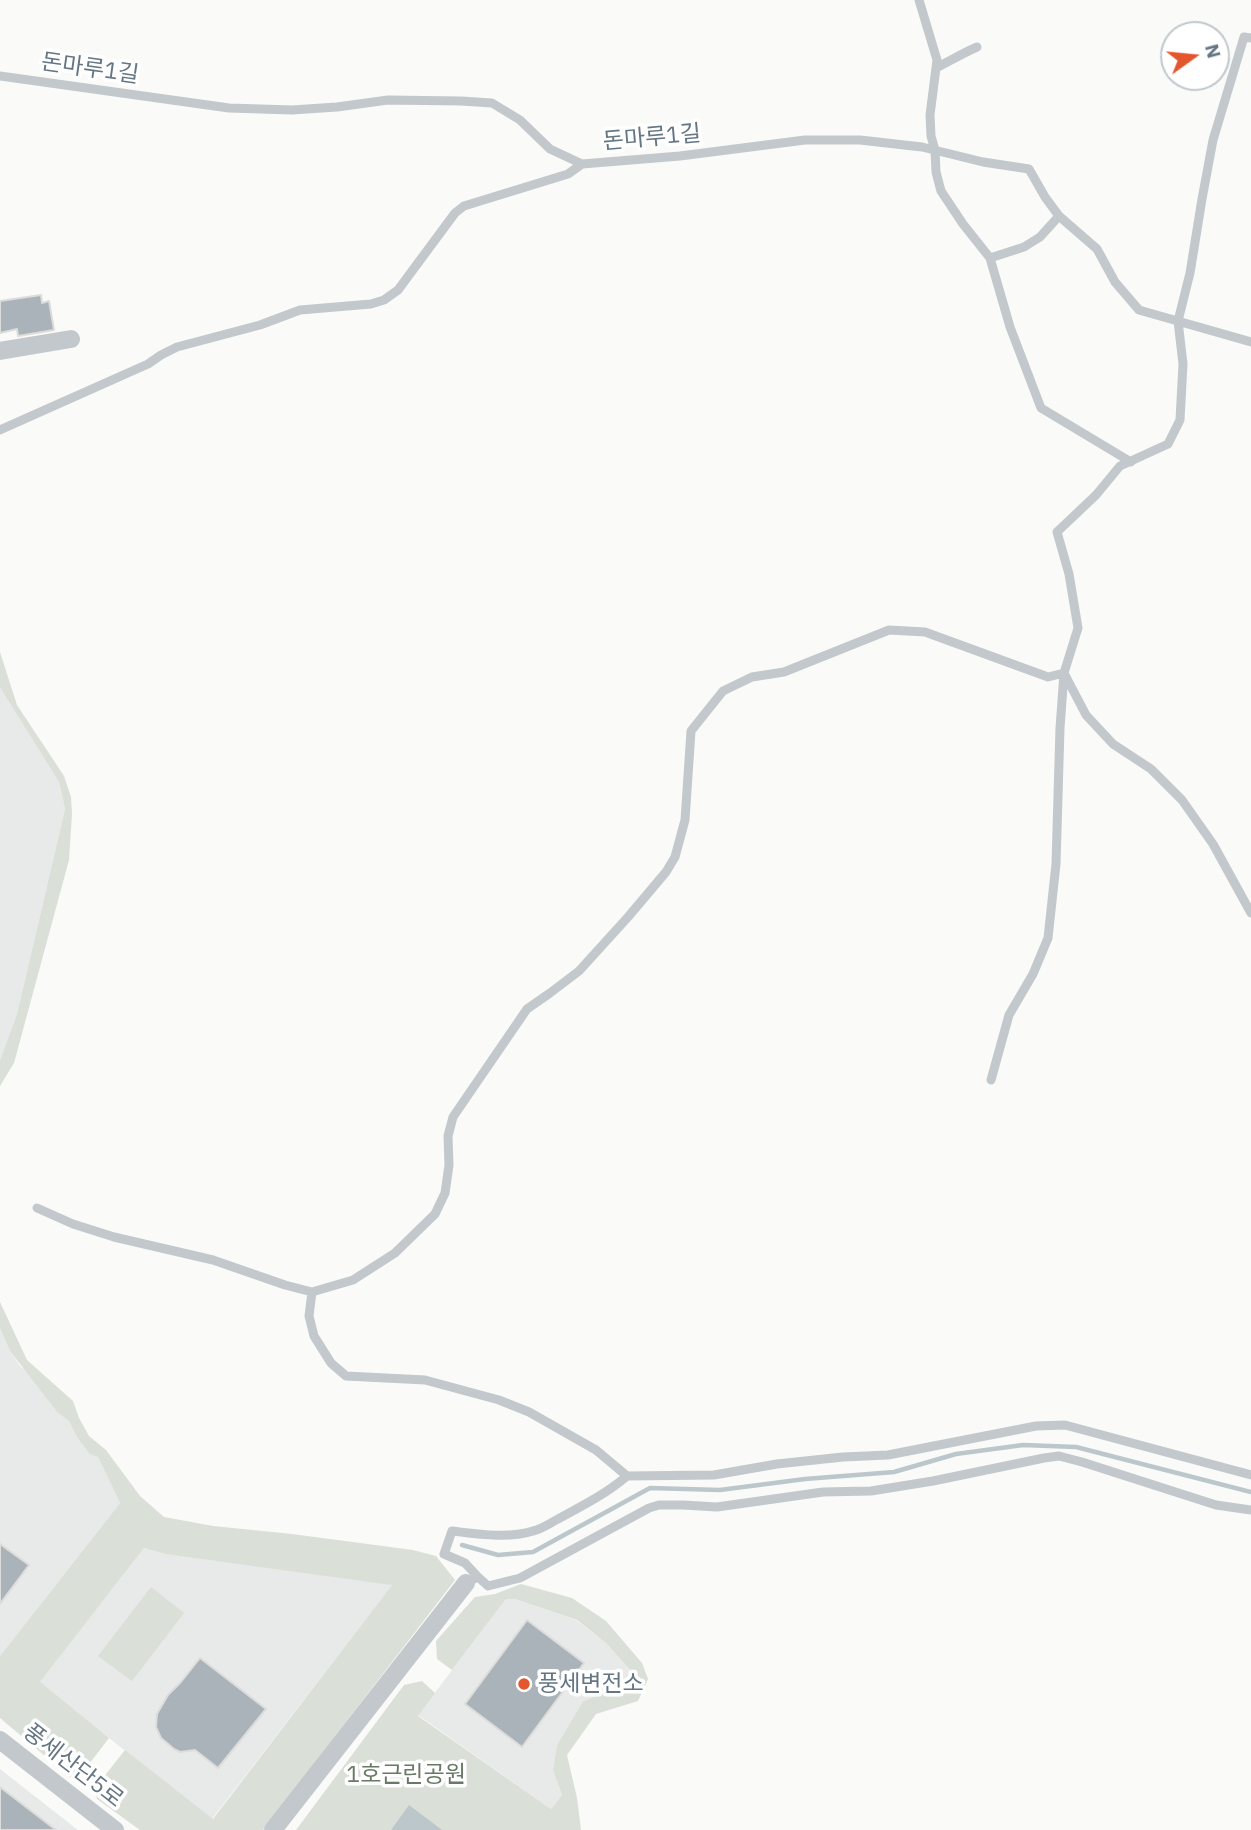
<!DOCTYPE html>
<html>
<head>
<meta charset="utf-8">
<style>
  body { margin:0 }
  #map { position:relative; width:1251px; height:1830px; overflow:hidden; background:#fafaf8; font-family:"IBM Plex Sans",sans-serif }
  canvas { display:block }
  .north { position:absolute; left:1160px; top:21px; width:70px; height:70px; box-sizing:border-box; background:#fff; border:2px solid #c1c8cd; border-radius:50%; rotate:75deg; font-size:19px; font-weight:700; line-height:28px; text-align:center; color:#657683 }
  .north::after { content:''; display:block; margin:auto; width:24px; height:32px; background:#e4572e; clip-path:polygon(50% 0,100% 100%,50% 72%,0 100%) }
</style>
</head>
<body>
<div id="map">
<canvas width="1251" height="1830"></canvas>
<div class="north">N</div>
</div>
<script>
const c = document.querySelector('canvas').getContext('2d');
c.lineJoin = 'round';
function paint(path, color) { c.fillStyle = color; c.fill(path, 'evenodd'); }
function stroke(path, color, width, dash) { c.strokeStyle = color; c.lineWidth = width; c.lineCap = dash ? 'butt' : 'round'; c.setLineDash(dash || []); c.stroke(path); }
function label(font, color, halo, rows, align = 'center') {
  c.font = font + ' "IBM Plex Sans","Noto Sans KR",sans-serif'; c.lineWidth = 7; c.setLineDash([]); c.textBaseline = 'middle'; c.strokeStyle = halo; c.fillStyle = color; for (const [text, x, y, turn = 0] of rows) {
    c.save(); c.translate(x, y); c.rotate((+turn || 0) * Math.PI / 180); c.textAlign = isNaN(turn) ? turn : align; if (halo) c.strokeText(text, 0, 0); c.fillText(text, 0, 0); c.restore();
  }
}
paint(new Path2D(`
  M0,685L59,782L65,809L17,1014L0,1060Z
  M0,1328L10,1351L20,1366L28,1373L58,1413L69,1421L77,1437L98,1457L120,1503L0,1656Z
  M144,1548L165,1554L393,1584L212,1819L39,1683Z
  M506,1599H515L576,1620L606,1643L633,1673L632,1684L583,1701L557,1745L553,1770L562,1795L551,1809L418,1715Z
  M0,1769L78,1830H0Z`), '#e8e9e9');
paint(new Path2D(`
  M0,652L17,705L64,776L71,797L72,814L69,860L14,1063L0,1086V1060L17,1014L65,809L59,782L0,687Z
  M0,1302L27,1360L73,1401L79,1418L89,1436L106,1450L140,1496L164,1517L213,1526L292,1534L413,1550L436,1556L455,1580L263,1830H140L97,1799L95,1788L125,1750L213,1819L392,1585L165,1554L144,1548L40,1682L109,1738L80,1776L71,1778L0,1718V1656L120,1503L98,1457L90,1454L77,1437L69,1421L58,1413L10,1351L0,1328Z
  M521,1584L572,1598L606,1621L642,1663L648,1679L638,1701L596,1714L567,1755L577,1798L581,1830H296L404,1685L422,1681L435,1693L418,1716L551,1809L562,1795L553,1770L557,1745L583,1701L631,1684L633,1673L606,1643L577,1620L515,1599H506L452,1670L437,1659L436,1641L475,1597L495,1594Z
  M151,1587L184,1613L132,1681L98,1656Z`), '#dadfd7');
paint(new Path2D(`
  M409,1805L442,1830H391Z`), '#bbc7cb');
stroke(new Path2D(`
  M462,1545L498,1555L533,1552L650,1488L720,1490L805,1479L894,1472L956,1454L1023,1445L1076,1447L1251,1492`), '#bbc7cb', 4.5);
const building = new Path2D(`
  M41,295L42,303L49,301L54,330L18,336L17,329L0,333V301Z
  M0,1544L29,1565L0,1604Z
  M527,1620L584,1663L522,1747L465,1704Z
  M200,1658L266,1709L218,1768L195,1750L180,1752L174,1749L161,1738L156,1727L157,1714L168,1695L181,1682Z
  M0,1787L56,1830H0Z`);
paint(building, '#aab3b9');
stroke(building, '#dcdcda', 2);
stroke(new Path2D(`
  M919,0L937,60L930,115L931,136L935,150L936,172L941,191L963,224L990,258L1010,327L1041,408L1131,462
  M1251,38L1244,37L1213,140L1202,199L1190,273L1178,321L1183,364L1180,420L1168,444L1120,466L1096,495L1057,532L1069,574L1078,628L1064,673L1086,715L1113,744L1151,769L1182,800L1213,844L1251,913
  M936,68C950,61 963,53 977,47
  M0,76L229,108L292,110L337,107L388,100L461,101L492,103L520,120L550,149L582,164L680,156L805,140H860L922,147L983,162L1029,169L1045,197L1059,216L1097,249L1115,282L1139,310L1251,342
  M990,258L1024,247L1040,237L1059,216
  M0,430L148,364L161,355L177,347L260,325L300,310L371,304L384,300L398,290L455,213L464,206L568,174L582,164
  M37,1208L73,1224L114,1237L213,1260L285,1285L312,1292
  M627,1476L714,1475L777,1464L843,1457L888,1455L1036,1426L1065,1425L1251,1475
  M478,1577L488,1586L520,1578L649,1508L659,1505H683L717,1507L823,1492L871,1491L933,1481L1044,1458L1059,1456L1082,1462L1216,1505L1251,1510
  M466,1583L478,1577L465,1563L444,1554L452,1531C477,1534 508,1539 533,1531C542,1529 550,1523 558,1519C582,1506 606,1494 627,1476L596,1450L529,1412L499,1400L425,1380L346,1376L331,1363L314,1336L309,1316L312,1292L353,1280L395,1253L435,1214L445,1193L449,1165L448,1136L453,1117L527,1009L550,993L579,971L628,917L666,872L675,857L685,820L691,731L723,691L752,677L784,672L889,630L925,632L1048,677L1064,673L1060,728L1056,864L1048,938L1033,974L1009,1015L991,1080`), '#c3c8cc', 9);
stroke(new Path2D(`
  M0,351L71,339
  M0,1740L115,1830
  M273,1830L466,1583`), '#c3c8cc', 18);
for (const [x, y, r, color] of [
  [524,1684,7,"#e4572e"]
]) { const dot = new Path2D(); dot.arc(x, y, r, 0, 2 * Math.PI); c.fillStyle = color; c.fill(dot); stroke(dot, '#fff', 2.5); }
label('23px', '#657683', '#fff', [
  ["돈마루1길",90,69,8],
  ["돈마루1길",652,138,-5],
  ["풍세산단5로",73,1766,38]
]);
label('23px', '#657683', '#fff', [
  ["풍세변전소",538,1684]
], 'left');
label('23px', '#687a64', '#fff', [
  ["1호근린공원",406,1775]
]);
</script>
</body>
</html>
